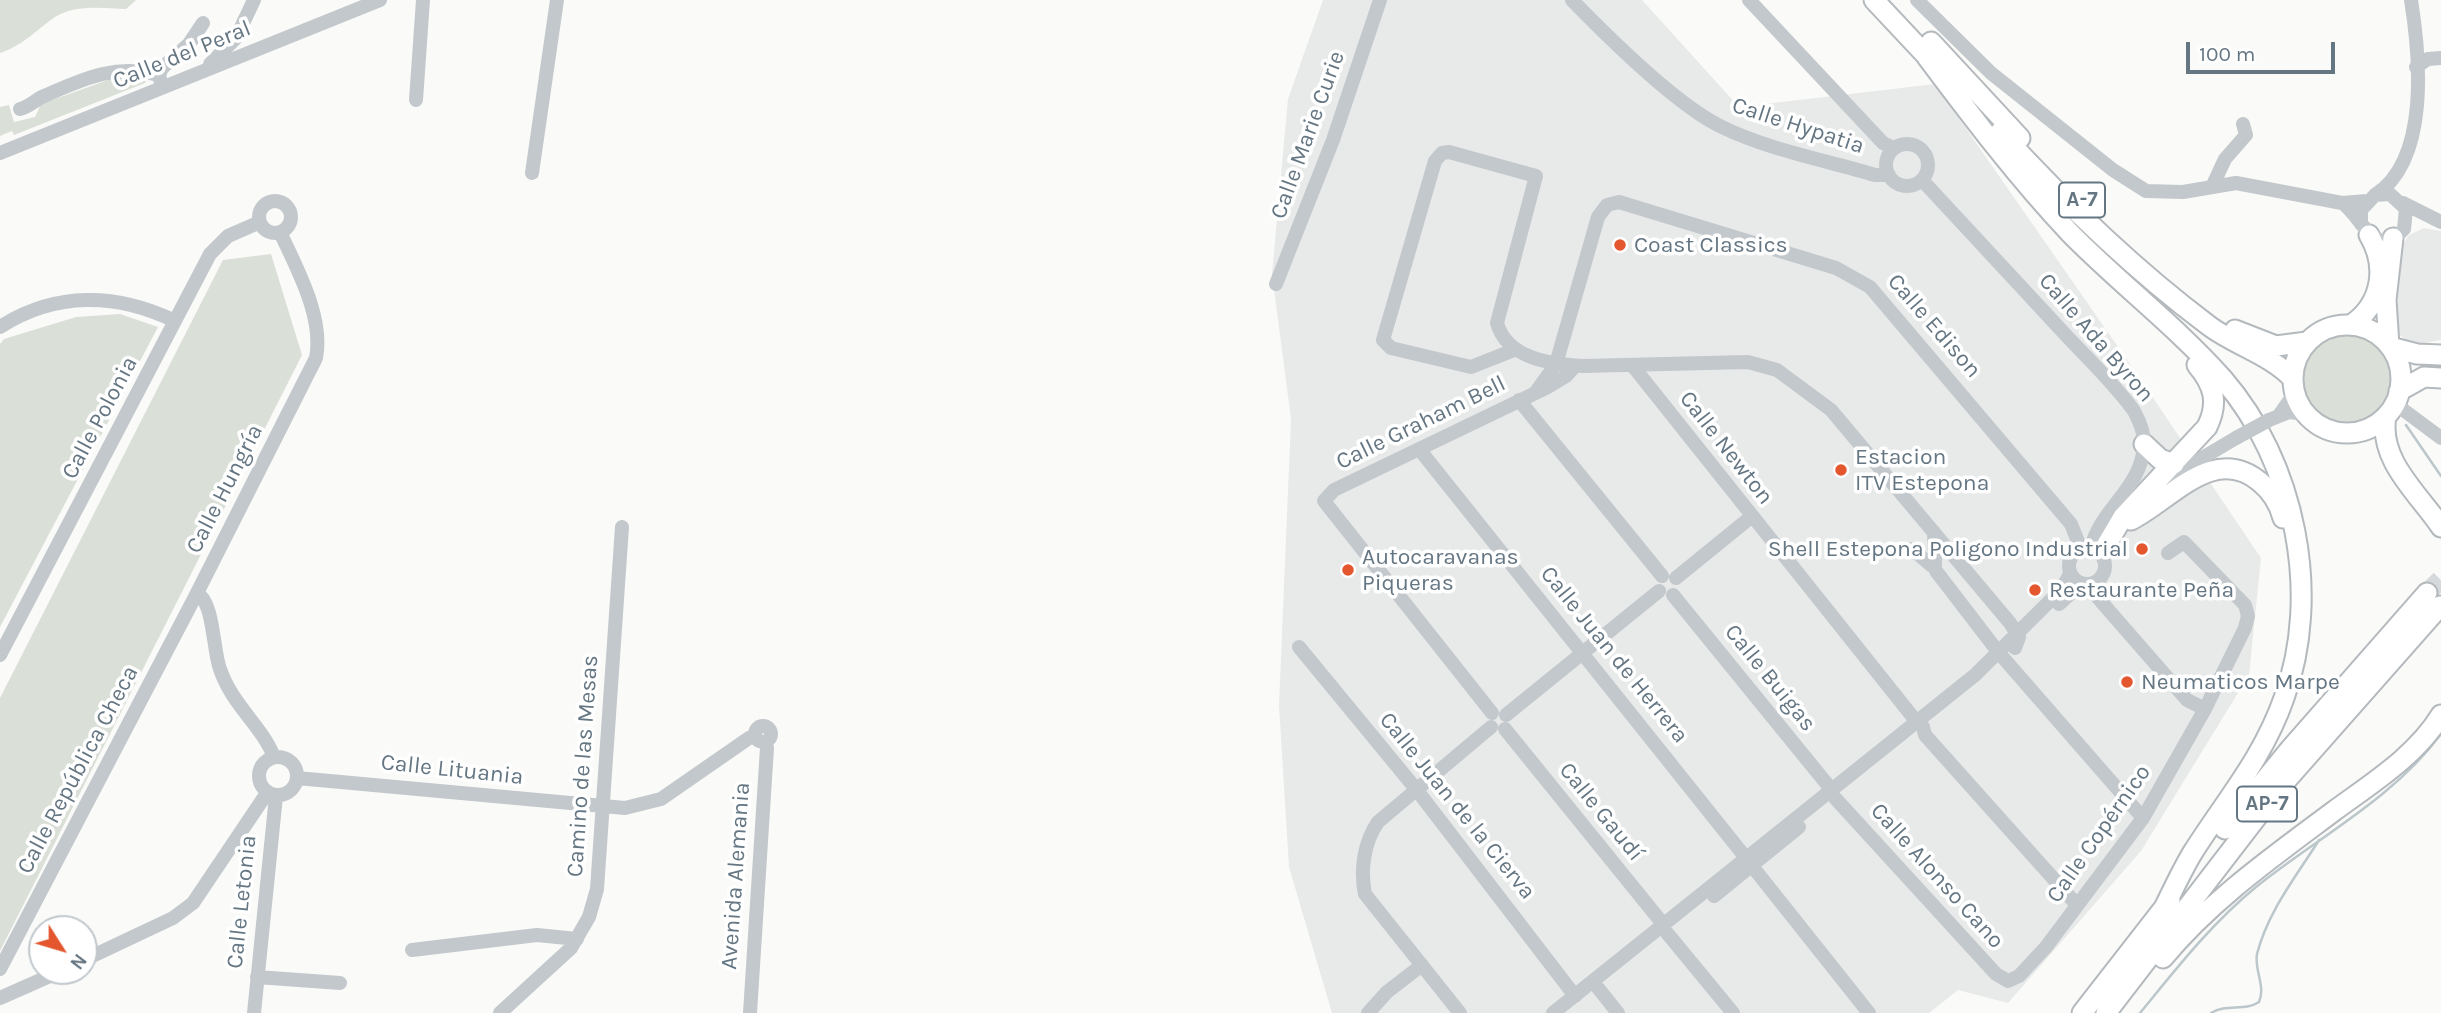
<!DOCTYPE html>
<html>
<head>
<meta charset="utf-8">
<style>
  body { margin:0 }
  #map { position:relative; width:2441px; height:1013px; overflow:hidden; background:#fafaf8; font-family:Karla,sans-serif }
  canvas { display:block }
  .north { position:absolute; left:28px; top:915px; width:70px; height:70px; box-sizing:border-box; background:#fff; border:2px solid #c1c8cd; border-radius:50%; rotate:127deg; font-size:19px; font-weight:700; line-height:28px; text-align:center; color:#657683 }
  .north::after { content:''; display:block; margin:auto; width:24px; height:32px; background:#e4572e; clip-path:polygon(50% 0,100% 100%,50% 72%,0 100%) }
  .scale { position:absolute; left:2186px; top:42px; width:149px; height:32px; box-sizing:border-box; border:4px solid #657683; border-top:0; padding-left:9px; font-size:21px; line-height:24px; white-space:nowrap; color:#657683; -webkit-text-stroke:5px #fff; paint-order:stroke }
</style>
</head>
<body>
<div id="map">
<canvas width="2441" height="1013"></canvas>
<div class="north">N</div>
<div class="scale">100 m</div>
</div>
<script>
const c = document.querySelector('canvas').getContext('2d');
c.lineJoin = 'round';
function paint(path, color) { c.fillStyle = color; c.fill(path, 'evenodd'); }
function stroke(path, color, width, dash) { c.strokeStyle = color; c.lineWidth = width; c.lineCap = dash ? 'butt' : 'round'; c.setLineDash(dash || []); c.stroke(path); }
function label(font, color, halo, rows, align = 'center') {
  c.font = font + ' Karla,sans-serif'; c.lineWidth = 7; c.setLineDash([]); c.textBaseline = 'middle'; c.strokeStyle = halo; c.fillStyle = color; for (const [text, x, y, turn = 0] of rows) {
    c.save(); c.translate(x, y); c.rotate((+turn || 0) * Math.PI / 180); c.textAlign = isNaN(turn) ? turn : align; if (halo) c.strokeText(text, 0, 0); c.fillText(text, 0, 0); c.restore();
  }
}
paint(new Path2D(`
  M1323,0H1642L1739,107L1935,84L2139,377L2261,558L2249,675L2141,851L2008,1003L1958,990L1929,1013H1332L1289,867L1279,705L1291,419L1272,274L1288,99Z
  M2424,228L2441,231V340L2420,344L2406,340L2395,331L2392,316L2398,252L2409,235Z`), '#e8e9e9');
paint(new Path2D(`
  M0,0H136L126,9C104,8 75,4 55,17C36,30 24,45 0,53Z
  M122,75L147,78L145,83L14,135L12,131L0,136V107L9,105L14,122L35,117L41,104Z
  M271,254L302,355L0,951V698L223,260Z
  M120,314L158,327L0,627V344L4,339L76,317Z
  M2302 379a46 46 0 1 1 92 0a46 46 0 1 1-92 0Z`), '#dadfd7');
stroke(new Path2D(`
  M2406,425L2441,476
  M2140,1013C2177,968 2211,924 2256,887C2317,838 2394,798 2441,734
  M2211,1013C2227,1003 2244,1012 2259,1002C2266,986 2254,970 2257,954C2268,911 2296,877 2319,840`), '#bbc7cb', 2.5);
stroke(new Path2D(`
  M2427,593L2441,579`), '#d5d9db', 19, [19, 10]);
const highway = new Path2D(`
  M1874,0L1935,65
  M1931,42L2020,138
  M1927,57C1972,117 2018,178 2070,233C2119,283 2176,326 2223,379C2295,462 2322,594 2284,698C2263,758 2226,800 2193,852C2182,870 2173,890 2164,908
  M2000,132C2064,202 2132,268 2208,325C2234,345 2271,355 2293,379
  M2351,325C2382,304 2388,267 2369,235
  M2293 379a54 54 0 1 1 108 0a54 54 0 1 1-108 0Z
  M2235,330L2276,346L2307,342
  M2389,345L2386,300L2393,238
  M2390,347L2417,354L2441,355
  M2399,391L2424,377L2441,378
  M2386,416C2378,460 2418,493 2441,527
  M2144,444L2160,459L2174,464
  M2131,520C2171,500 2214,443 2260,482C2271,491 2279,503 2283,518
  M2107,544L2123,517L2207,427C2219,403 2214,385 2197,365
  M2225,829L2291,748L2427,593
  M2163,958C2211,900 2274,856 2334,811C2372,783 2416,756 2441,715
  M2082,1013L2170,900
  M2106,1013L2276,792L2440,606`);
stroke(highway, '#b4b9bd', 23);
stroke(new Path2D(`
  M1572,0C1609,38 1676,105 1722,127C1769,150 1825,160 1875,175H1889
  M1749,0L1883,143L1894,148
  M1917,0L1991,73L2113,170L2146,191L2183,192L2236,183L2342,203L2367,201
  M210,64L236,38L254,0
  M2416,67L2428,59L2441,58
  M161,83L159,75L162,68L189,44L203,23
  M416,100L423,0
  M20,109C29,107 35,100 44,96C83,79 116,63 159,75
  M1886 165a21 21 0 1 1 42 0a21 21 0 1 1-42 0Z
  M0,153L380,0
  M532,173L557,0
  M1922,180C1969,231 2016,281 2063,332C2086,357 2114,383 2134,411C2140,422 2145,434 2144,446C2141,489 2100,509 2091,548
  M2212,187L2225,159L2246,135L2243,124
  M2375,195C2430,160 2420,56 2411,0
  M259 217a16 16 0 1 1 32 0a16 16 0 1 1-32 0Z
  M2342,203C2362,216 2375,262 2404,229L2406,209L2390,194L2375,195L2361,210V224
  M2403,203L2441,222
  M1276,284L1333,140L1380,0
  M0,327C56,291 117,293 175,321
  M1514,350L1471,367L1391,348L1383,340L1435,161L1442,153L1449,152L1536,176L1497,323C1507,359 1551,364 1583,366L1748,362L1777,370L1831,410L2010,623L2019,637L2015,648
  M1632,365L1916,721
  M1535,393L1556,364L1598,217L1607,205L1619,202L1836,268L1870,287L2071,524L2081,549
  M1519,400L1662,576
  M2394,403L2441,438
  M2280,414L2294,394
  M2269,420L2289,412L2306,414
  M1419,449L1746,858
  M2155,496L2197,461L2236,438
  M1934,532L1935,564
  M2069 566a18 18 0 1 1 36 0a18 18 0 1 1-36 0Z
  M1912,549L1932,566
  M1936,571L1999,653L2143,818
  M1676,578L1751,517
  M2092,584L2098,598L2187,700L2205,709
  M1673,595L1831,789
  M2059,604L2081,584
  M1299,647L1416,789L1575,996
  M0,655L210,254L228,236L260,222
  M1492,713L1324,501L1334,490L1546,388L1566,376L1575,366
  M1506,715L1659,591
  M755 734a8 8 0 1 1 16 0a8 8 0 1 1-16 0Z
  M1923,727L1925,735L2077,905
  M1505,729L1663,924
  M259 776a19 19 0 1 1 38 0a19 19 0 1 1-38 0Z
  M274,757C262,726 232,705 220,669C213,651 214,602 197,593L316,358C324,317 297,269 280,232
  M297,778L625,808L661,799L749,738L756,737
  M1835,798L1996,974L2008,981L2019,976L2046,947L2143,818L2205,709L2245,628L2248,616L2245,605L2184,542L2168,553
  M1752,866L1869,1013
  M1714,896L1799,827
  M1667,933L1733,1013
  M412,950L537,935L577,939
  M84,960L173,918L193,903L267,793
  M0,969L197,593
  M257,977L340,983
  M1598,988L1618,1013
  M0,998L61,971
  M254,1013L276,796
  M500,1013L571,948L589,917L597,889L622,527
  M750,1013L767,748L765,742
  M1368,1013L1387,992L1422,965
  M1460,1013L1365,894C1360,870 1364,842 1378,822L1491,727
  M1553,1013L1975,675L2061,590L2070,574`), '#c3c8cc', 14);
stroke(highway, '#fff', 19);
stroke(new Path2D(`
  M2236,438L2269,420`), '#c3c8cc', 14);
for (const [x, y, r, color] of [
  [1620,245,7,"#e4572e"],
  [1841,470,7,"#e4572e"],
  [2142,549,7,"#e4572e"],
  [1348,570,7,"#e4572e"],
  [2035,590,7,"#e4572e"],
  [2127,682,7,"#e4572e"]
]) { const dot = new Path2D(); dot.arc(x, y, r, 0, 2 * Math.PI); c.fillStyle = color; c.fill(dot); stroke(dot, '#fff', 2.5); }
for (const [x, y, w] of [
  [2082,200,46],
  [2267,804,60]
]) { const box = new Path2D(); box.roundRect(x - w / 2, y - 17.5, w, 35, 5); c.fillStyle = '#fff'; c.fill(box); stroke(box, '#657683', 2); }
label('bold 21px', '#657683', null, [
  ["A-7",2082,200],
  ["AP-7",2267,804]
]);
label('23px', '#657683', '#fff', [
  ["Calle del Peral",182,55,-22],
  ["Calle Hypatia",1798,126,18],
  ["Calle Marie Curie",1308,135,-70],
  ["Calle Edison",1934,326,49],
  ["Calle Ada Byron",2096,338,49],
  ["Calle Polonia",100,418,-62],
  ["Calle Graham Bell",1421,423,-26],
  ["Calle Newton",1726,448,52],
  ["Calle Hungría",225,489,-63],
  ["Calle Juan de Herrera",1614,655,51],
  ["Calle Buigas",1770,678,51],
  ["Camino de las Mesas",583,766,-86],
  ["Calle República Checa",78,770,-62],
  ["Calle Lituania",452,770,6],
  ["Calle Juan de la Cierva",1457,806,51],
  ["Calle Gaudí",1601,812,51],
  ["Calle Copérnico",2099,834,-55],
  ["Avenida Alemania",736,876,-86],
  ["Calle Alonso Cano",1937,876,48],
  ["Calle Letonia",242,902,-84]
]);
label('23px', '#657683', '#fff', [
  ["Coast Classics",1634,245],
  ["Estacion",1855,457],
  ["ITV Estepona",1855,483],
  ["Shell Estepona Poligono Industrial",2128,549,"right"],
  ["Autocaravanas",1362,557],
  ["Piqueras",1362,583],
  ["Restaurante Peña",2049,590],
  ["Neumaticos Marpe",2141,682]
], 'left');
</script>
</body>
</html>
